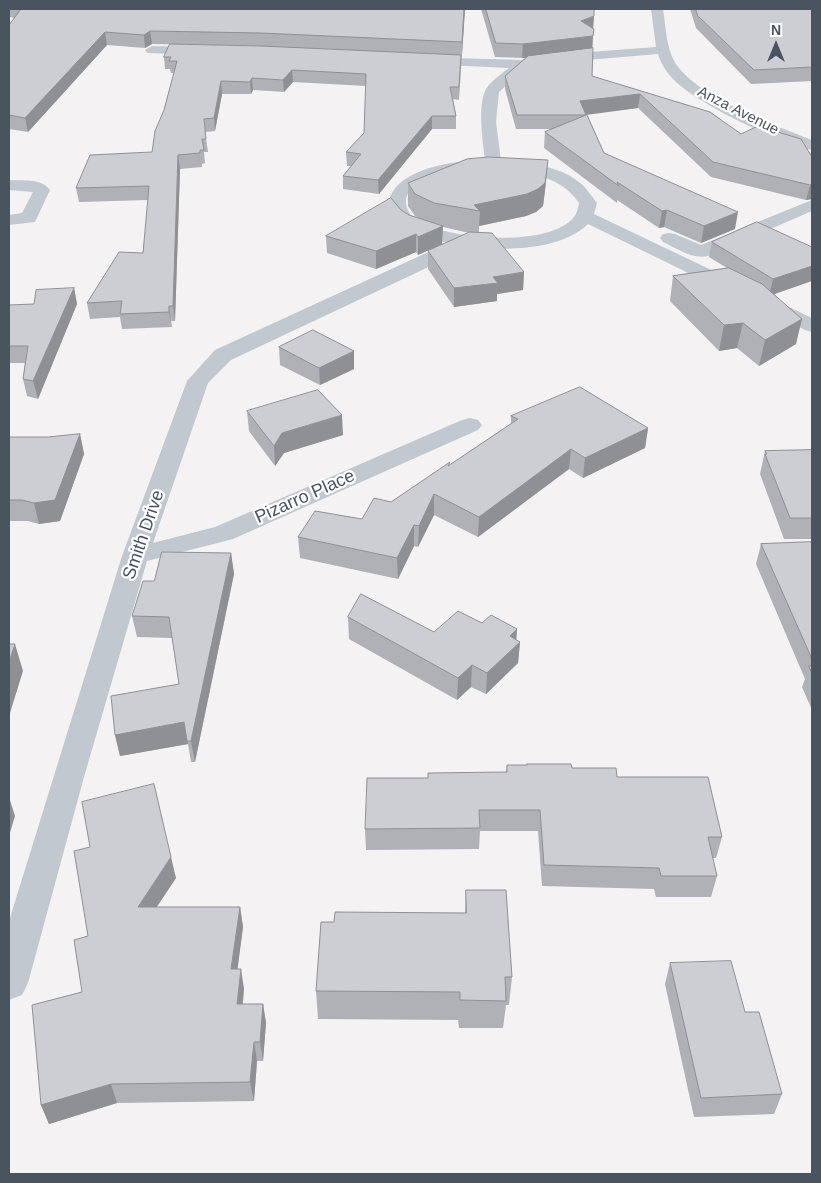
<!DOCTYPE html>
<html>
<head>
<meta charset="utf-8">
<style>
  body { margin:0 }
  #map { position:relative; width:821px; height:1183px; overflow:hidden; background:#f4f2f2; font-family:Helvetica,sans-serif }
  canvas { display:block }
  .frame { position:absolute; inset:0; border:10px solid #4a545f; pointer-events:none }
  .north { position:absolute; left:751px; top:20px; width:50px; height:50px; -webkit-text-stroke:4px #fff; paint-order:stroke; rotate:0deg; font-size:14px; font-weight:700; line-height:20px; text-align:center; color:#4a545f }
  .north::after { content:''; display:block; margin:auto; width:18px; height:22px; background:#4a545f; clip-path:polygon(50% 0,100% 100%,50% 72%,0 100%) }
</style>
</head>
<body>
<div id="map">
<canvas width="821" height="1183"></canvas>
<div class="frame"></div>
<div class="north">N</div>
</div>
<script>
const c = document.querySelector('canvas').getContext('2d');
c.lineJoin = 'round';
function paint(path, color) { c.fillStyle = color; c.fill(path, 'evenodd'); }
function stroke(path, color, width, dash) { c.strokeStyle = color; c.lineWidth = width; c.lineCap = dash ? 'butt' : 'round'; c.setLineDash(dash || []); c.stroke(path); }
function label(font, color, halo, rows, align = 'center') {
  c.font = font + ' Helvetica,sans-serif'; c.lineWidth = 4.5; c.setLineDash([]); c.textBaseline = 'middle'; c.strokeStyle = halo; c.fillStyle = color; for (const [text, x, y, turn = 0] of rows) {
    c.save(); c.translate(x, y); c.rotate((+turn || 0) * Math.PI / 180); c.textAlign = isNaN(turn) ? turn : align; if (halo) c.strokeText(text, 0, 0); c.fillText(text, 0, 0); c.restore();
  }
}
paint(new Path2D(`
  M651,9H663C666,27 666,49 676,64C699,98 774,125 812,140V150C778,142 699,105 674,80C667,73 661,64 658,54L576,61L526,68L499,92L496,122L501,161C526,162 560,166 579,182C587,188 591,196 597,203L594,214L812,318V332L805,330L588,224C560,251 505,250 469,248L231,360L208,383L153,543L215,527L462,420L470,418L478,420L482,425L478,430L233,539L147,561L84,777L28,983L22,995L9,1000V921L122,556L187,381L215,350L448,243C423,237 393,230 388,201C391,195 394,188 399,184C421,165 457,161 485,160C483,142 477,106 486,89C491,81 501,74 509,68L424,64L419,63L417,60L419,57L522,60L576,53L656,47ZM484,170C518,171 559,172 579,203C578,208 577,213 574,217C549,248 450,240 419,221C412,217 407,212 406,203C404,177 466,171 484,170Z
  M152,46L203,47L210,51L203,55L147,53L145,50Z
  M9,180C22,181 42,178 50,190L35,222L9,225V215L22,213L33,192L9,190Z
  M812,200V211L708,256C693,260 676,248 663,242L660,238L663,234L669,233L675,234L701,245Z`), '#c1c8d0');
paint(new Path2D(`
  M9,9H465L459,100L453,99L456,116V129H432L379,194L343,189V176L351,166H347L346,152L364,133L366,86L293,82L284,92L253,90L251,94H222L215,131L205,132L208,152H204L205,163L202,164V167L180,169L175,321H171L172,327L122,329L120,317L90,319L87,303L143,253L148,200L79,202L76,188L152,152L174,73H171L170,69H165L164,57L262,46L152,44L145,48L107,45L28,132L9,129V25L14,18L9,17Z
  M481,9H594L593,29L592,76L710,112L741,134L801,139L812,199L806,200L711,177L638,108L586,114L604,153L735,229L701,243L664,227L659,228L617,200V203L544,148L545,132L552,129H516L505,89V76L526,58L495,57Z
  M690,9H812V81L751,84L696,28Z
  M546,182L543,206L536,212L526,216L479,226V233L524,272L523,290L497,294V301L454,307L428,269V251L469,233L443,227L442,244L418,255L416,252L376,269L327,253L326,236L401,210L409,215L419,218L415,216L408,206V183Z
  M712,242L812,247L774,294L796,344L759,366L737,348L719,351L670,301L673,276L727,268L709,257Z
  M74,288L77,304L38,399L27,396L23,379L25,363H9V305L34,304Z
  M279,347L354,351V369L320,385L280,365Z
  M247,411L343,435L284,453L275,466L249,431Z
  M511,416L648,428L645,448L583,478L569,469L478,537L434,515L418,547L414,546L398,579L300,558L298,537L362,519L391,502L450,465L511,424Z
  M80,434L84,454L60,521L39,524L28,521H9V437H48Z
  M812,450V539H784L760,474L765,451Z
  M812,542V710L802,687L805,679L756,564L761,544Z
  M231,553L234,574L195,762H191L188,744L120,756L115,735L179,684L172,638L137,637L132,616L154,581Z
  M348,617L434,632L482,623L517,629L516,640L520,642L518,663L486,694L471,687L457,700L349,639Z
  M507,765L572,768L617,777L722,837L716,858H713L717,876L711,897H656L654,889L542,886L538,831H480L479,849L366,850L365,829L506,772Z
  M176,878L157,907H240L243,927L237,969L244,989L243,1004H263L266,1023L263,1061H257L254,1101L117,1103L49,1124L41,1105L82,992L88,936Z
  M466,890L512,977L509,1005H506L503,1028H459L458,1020L318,1019L316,991L334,922L465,913Z
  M670,963L745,1012L782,1094L774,1114L694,1117L665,984Z`), '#afb1b6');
paint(new Path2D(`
  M464,9H465L462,55V42Z
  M594,16L593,30L581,21Z
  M150,31L152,44L145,48L144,35Z
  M105,32L107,45L28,132L25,118Z
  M593,36L592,50L522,58L523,44Z
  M292,70L293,82L284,92L283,80Z
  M252,78L253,90L251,94L250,82Z
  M221,81L222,94L215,131L214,118Z
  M640,94L638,108L586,115L580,101Z
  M432,116V129L379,194L378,180Z
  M178,155L180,169L175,321L173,306Z
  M548,160L546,182L543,206L536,212L526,216L479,226L480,211L474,205Z
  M812,184V199L806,200L810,185Z
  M667,210L664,227L659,228L662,211Z
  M738,212L735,229L701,243L704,226Z
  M443,226L442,244L418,255V237Z
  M416,234V252L376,269V251Z
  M812,266V281L769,296L773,279Z
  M524,272L523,290L497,294V301L454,307V288L493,277Z
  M74,288L77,304L38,399L33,381Z
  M169,306L171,321L172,327L169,312Z
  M802,319L796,344L759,366L765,340Z
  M743,323L737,348L719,351L724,325Z
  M354,351V369L320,385L319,368Z
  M342,415L343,435L284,453L275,466L274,446L282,433Z
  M648,428L645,448L583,478L585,458Z
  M80,434L84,454L60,521L39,524L34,503Z
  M571,449L569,469L478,537L479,517Z
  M434,494V515L418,547L419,526Z
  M414,525V546L398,579L397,558Z
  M231,553L234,574L195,762L191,741Z
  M517,629L516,645L520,642L518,663L486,694L487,673L510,636Z
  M15,644L23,671L10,713L9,710V662Z
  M472,665L471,687L457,700L458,678Z
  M184,722L188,744L120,756L115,735Z
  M9,797L15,816L9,836Z
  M171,857L176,878L143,927L138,907Z
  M240,907L243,927L235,989L231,969Z
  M241,969L244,989L240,1023L237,1004Z
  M263,1004L266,1023L263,1061L260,1042Z
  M254,1042L257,1061L254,1101L250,1082Z
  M111,1084L117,1103L49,1124L41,1105Z`), '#8f9094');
const building = new Path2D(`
  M20,9H464L462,42L261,33L150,31L144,35L105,32L25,118L9,115V25L21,9Z
  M486,9H594V16L581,21L594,29L593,36L523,44L496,43Z
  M696,9H812V67L754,70L698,16Z
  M170,44L261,46L461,55L459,87H450L456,116H432L378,180L343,176L361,154L346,152L364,133L366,74L292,70L283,80L252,78L250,82L221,81L214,118L204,119L206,139H202L204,150H200V153L178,155L173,306H169V312L120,314L122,301L87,303L119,252L143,253L149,186L76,188L90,155L152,152L155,131L164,110L177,61H169L171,57H164Z
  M593,48L592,76L710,112L741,134L758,126L801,139L812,157V184L810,185L713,162L640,94L580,101L586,115H517L505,76L528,56Z
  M587,115L604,153L738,212L704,226L667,210L662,211L617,182L619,186L545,132Z
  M489,157L548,160L545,183L538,189L527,194L474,205L480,211L434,203L415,194L408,183L467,159Z
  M391,198L401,210L409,215L443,226L418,237L416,234L376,251L326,236Z
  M757,222L812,247V266L773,279L712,242Z
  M470,232L492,233L524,272L493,277L498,283L454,288L428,251Z
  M729,268L762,284L802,319L765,340L743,323L724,325L673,276Z
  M74,288L33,381L23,379L28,346H9V305L34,304L36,290Z
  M313,330L354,351L319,368L279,347Z
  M580,387L648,428L585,458L571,449L479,517L434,494L419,526L414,525L397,558L298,537L315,511L362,519L374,498L391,502L450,462L448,466L518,419L511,416Z
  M318,390L342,415L282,433L274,446L247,411Z
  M80,434L55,500L34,503L22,500H9V437H48Z
  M812,450V518H790L765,454H767L765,451Z
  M812,542V659L761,544Z
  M162,552L231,553L191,741H187L184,722L115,735L111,696L179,684L169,617L132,616L143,581H154Z
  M361,594L434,632L458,611L482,623L491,615L517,629L510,636L520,642L487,673L472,665L458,678L348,617Z
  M9,644H15L9,662Z
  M809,666H812V673Z
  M527,764H571L572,768H616L617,777H708L722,837H708L717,876H661L659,868L544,865L540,810H479L480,828L365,829L367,778H428V773L507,772V765H527Z
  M154,784L171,857L138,907H240L231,969H241L237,1004H263L260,1042H254L250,1082L111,1084L41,1105L32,1005L82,992L74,940L88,936L74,851L90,847L82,802Z
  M466,890H506L512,977H505L506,1001L460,1000V992L316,991L321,922H334L335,912L466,913Z
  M731,961L745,1012H759L782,1094L701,1098L670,963Z`);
paint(building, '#ccced4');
stroke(building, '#8f9094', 1);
label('15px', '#4a545f', '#fff', [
  ["Anza Avenue",738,111,27]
]);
label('18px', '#4a545f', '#fff', [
  ["Pizarro Place",305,497,-24],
  ["Smith Drive",144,535,-71]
]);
</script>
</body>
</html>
